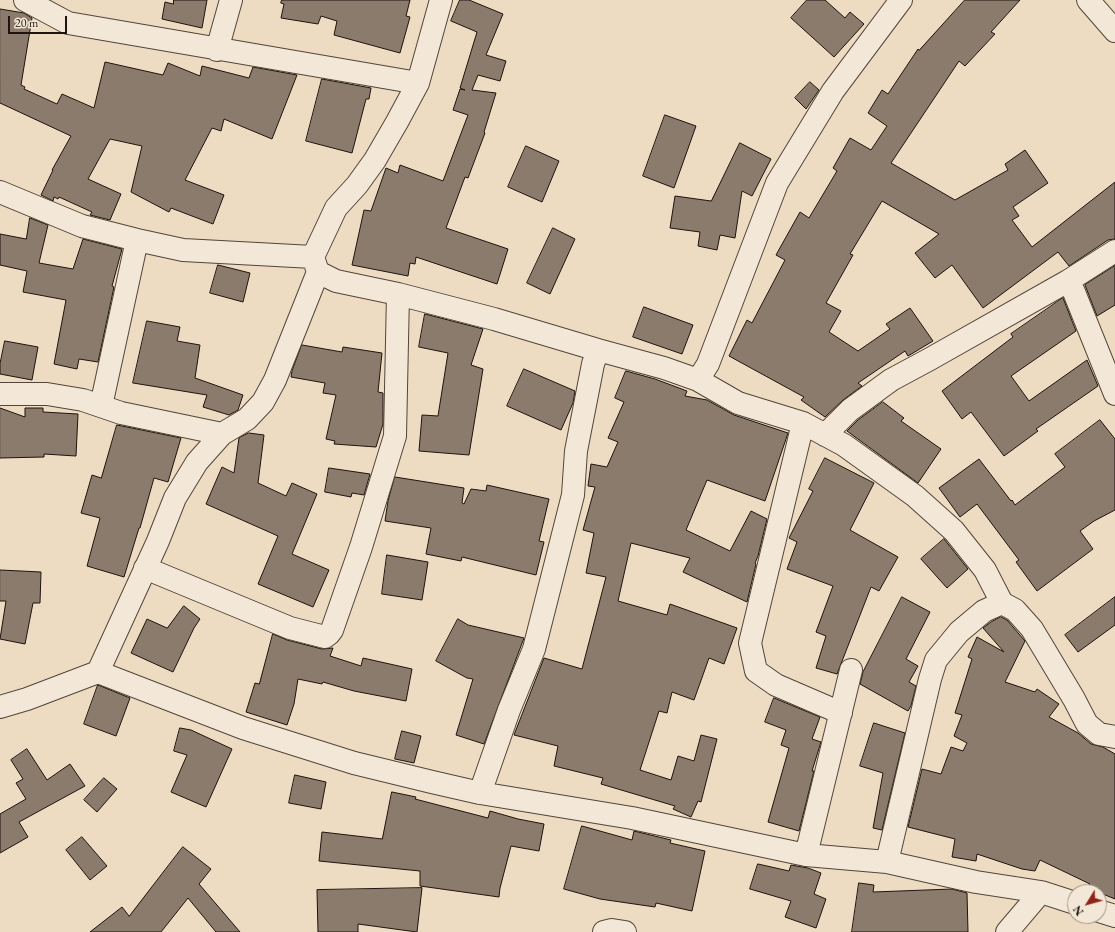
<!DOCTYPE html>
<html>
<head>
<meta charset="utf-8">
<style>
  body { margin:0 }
  #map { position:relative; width:1115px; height:932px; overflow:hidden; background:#eddbc2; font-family:"EB Garamond",serif }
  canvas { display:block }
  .north { position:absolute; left:1067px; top:884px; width:40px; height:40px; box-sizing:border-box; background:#f3e8d7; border:1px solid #9e9387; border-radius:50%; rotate:233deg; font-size:11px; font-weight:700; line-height:16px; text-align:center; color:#1e130e }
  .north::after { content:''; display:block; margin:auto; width:14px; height:18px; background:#8f2418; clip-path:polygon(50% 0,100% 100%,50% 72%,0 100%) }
  .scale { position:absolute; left:8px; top:16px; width:59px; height:18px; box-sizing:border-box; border:2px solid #1e130e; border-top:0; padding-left:5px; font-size:12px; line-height:14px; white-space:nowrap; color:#1e130e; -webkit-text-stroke:3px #f3e8d7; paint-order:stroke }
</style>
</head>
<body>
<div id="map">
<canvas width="1115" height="932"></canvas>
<div class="north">N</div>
<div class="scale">20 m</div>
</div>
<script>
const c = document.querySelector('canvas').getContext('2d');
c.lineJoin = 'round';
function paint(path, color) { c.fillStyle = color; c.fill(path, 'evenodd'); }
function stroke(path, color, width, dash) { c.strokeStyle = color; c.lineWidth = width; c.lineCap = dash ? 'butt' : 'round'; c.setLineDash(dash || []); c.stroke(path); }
const building = new Path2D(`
  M174,0H207L202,28L162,19L165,2L173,4Z
  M282,0H410L406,16L410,17L400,53L334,35L337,21L321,16L318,24L281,18L284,4L281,3Z
  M460,0H469L503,14L486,55L506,61L500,81L478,75L472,90L496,93L484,132L485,133L468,178L465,177L446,228L508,249L497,284L416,257L415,264L410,263L408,276L352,265L364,210L371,211L386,168L398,173L400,165L443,181L468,115L453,110L460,89L465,90L460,88L477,32L451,21Z
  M807,0H825L845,18L850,12L864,24L834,57L791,18Z
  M965,0H1020L991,32L995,34L965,66L959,61L891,163L955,200L1008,170L1005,164L1025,150L1048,183L1013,207L1019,216L1012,220L1032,247L1115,182V239L1108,240L1069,266L1058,252L983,308L952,265L935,278L915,253L939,234L882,201L850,254L853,255L826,303L841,311L829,332L858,351L890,329L886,324L910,308L933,341L908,356L905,351L858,383L862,386L843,400L825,417L801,400L804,397L729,356L747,320L752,323L785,260L776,255L800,212L809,218L837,171L833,168L850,138L871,150L887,126L868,113L882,90L888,94L918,49L919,50Z
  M0,9L24,13L32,18L21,85L25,87L24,89L57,104L62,94L94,108L105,62L163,75L168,63L200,76L202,66L249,78L253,67L297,75L272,139L224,119L221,131L212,128L185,180L224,195L213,224L171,208L169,212L131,192L142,146L110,139L88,179L121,194L110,220L90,215L92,212L59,197L58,199L54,197L53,201L41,195L53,170H52L71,136L0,103Z
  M322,79L371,88L369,99H366L352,153L306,141Z
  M810,82L819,90L806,109L795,98Z
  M665,115L696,126L674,188L643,176Z
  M740,143L771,159L752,196L742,191L735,238L720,235L717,250L698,246L700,232L670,228L675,196L711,201Z
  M526,146L559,161L542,202L508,187Z
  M30,218L48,225L39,263L73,269L83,239L122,249L112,286L114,287L98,362L79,359L77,369L54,364L66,300L23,292L27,271L0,265V234L26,239Z
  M553,228L575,239L550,294L527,283Z
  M218,265L250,273L243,302L210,293Z
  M1115,266V305L1097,316L1085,285Z
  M1063,298L1076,331L1011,376L1029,401L1087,360L1098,386L1036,429L1038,431L1004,456L971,412L962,419L942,391L1013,337L1011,334Z
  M644,307L693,325L682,354L633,337Z
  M425,314L483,329L471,365L483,369L469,455L419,451L422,415L438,416L448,353L419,347Z
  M147,321L180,327L177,341L200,345L195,378L243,395L238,410L229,415L203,407L207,395L133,383Z
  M5,341L38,347L32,380L0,374V364Z
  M302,345L342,352L343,347L382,353L378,392L383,393V424L376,447L334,444L335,441L326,439L336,395L323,393L325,383L291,377L292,371Z
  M524,369L575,391L573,403L561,430L507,406Z
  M626,371L655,379L687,391L685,396L707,400L734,415L788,433L765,501L707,480L686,530L730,551L751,511L767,519L758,556L755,563L756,564L747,602L683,572L690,558L631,543L618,601L667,615L670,604L737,628L724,664L709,658L694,700L672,692L667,713L659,711L640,770L671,780L678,756L694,761L701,735L717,739L701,802L698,801L691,817L673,809L675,806L601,784L603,778L554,766L558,746L514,735L544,658L582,669L606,577L586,573L594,533L583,530L595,487L588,486L591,464L607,467L618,442L608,438L624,402L615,398Z
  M883,402L904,418L901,421L941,449L918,483L847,431L858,420Z
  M0,408L25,417V408H43V412L78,414L76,456L44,454V457L0,458Z
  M1100,420L1115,439V510L1094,521L1080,531L1093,549L1037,591L1016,562L1019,560L977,504L960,517L939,488L979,459L1011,501L1012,500L1015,505L1065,467L1055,454Z
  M117,425L181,438L168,482L154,478L140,528H139L124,577L87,566L100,518L81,513L92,475L101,478Z
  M249,433L264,435L258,483L286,496L292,483L317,494L292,554L329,570L313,607L258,584L278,536L206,504L222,467L234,473L239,438Z
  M825,458L874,483L850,530L898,557L879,591L871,587L837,674L816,668L826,636L816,632L833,586L787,569L797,542L789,538L813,491L809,489Z
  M329,468L370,474L364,495L352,493L351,497L325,492Z
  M395,477L464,488L462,503L464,504L471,489L486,491L487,485L549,499L539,541L544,542L536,575L462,557L461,561L426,554L431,528L385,521L388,501Z
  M944,539L968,569L947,588L921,559Z
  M387,555L428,562L422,600L382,594Z
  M0,570L41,572L40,603H33L25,644L0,639L6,601H0Z
  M902,597L930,612L906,659L918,666L909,682L916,686L911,706L908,711L860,684L863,672Z
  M1115,597V625L1078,652L1065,635Z
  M184,606L200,619L194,628L173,672L131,653L147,619L167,628Z
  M1001,617L1007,620L1025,641L1005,682L1035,692L1037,689L1059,704L1049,717L1078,733L1091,744L1103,747L1115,754V899L1088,888L1090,884L1040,860L1035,871L1022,869L977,854L976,861L952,857L955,839L908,827L922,769L941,774L951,747L963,751L967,743L954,736L962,715L955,713L972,659L968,657L977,637L1004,652L983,628L991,622Z
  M458,619L468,625L524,638L484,744L456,735L473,679L467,678L436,661Z
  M273,634L287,640L322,649L333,648L330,656L361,666L363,658L412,669L406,701L354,691L323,682L322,684L298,679L294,704L287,725L246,712L255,683L259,684Z
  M98,685L130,698L116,736L84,724Z
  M774,698L820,717L812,739L821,742L812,771H814L799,831L768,822L789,748L781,745L786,730L765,722Z
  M874,723L905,733L882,830L873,828L883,773L860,766Z
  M180,728L191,730L232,749L206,807L171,792L187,755L174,751Z
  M402,731L421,736L414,763L395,759Z
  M27,749L47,780L70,764L85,786L19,822L28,837L0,853V814L26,799L16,783L23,779L11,760Z
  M295,775L326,782L321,809L289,803Z
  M104,778L117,789L97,812L84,800Z
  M392,792L416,797L415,799L488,818L490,811L518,819L544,824L539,851L511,846L500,888L499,897L420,886V871L319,861L322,832L382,839Z
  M582,826L632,840L634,831L671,840L670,843L705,851L692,911L656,903L655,907L600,899L564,889Z
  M82,837L107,866L90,880L66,850Z
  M183,847L211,869L199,884L240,932H216L188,898L161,932H90L122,907L129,916Z
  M758,864L789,871L791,865L808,868L821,873L814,894L826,899L816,928L785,917L791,901L750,889Z
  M859,883L874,885L873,892L952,889L967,893L968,932H852Z
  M422,888L417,932L358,924V932H318L317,890Z`);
paint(building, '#8a7b6c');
stroke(building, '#1e130e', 1);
const street = new Path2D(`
  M25,0L68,23L418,83
  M1088,0L1115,31
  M217,50L231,0
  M0,192L82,226L137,240L183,250L313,257L318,272L336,281L398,294L494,319L598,350L664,368L698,380L708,364L777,183L833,91L901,0
  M313,257L336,208L357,185L375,160L397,122L418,83L441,0
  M1068,281L1074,292L1115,394
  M698,380L738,403L803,423L844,445L915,496L954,531L985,570L1002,603
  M0,394H47L83,400L121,413L222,434
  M101,406L137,240
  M803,423L750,643L756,671L776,685L841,713
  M825,435L850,410L891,380L930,359L1068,281L1115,251
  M145,568L290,628L325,637L329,634L332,630L361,547L395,436L398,294
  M98,672L158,541L175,498L197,462L222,434L247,419L263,402L275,380L318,272
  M0,707L27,699L98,672L243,728L354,763L432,782L480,793L632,818L806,855L887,862L976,882L1041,892L1075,903
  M480,793L509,710L534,649L573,495L576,451L593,364L598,350
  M806,855L851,670
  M887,862L930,679L936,660L959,632L984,611L1002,603L1015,610L1032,629L1074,699L1087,724L1099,734L1115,737
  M1099,911L1115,916
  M604,932L612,930L625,932
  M1007,932L1041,892`);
stroke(street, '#52453b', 24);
stroke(street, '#f3e8d7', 22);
</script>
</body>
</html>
